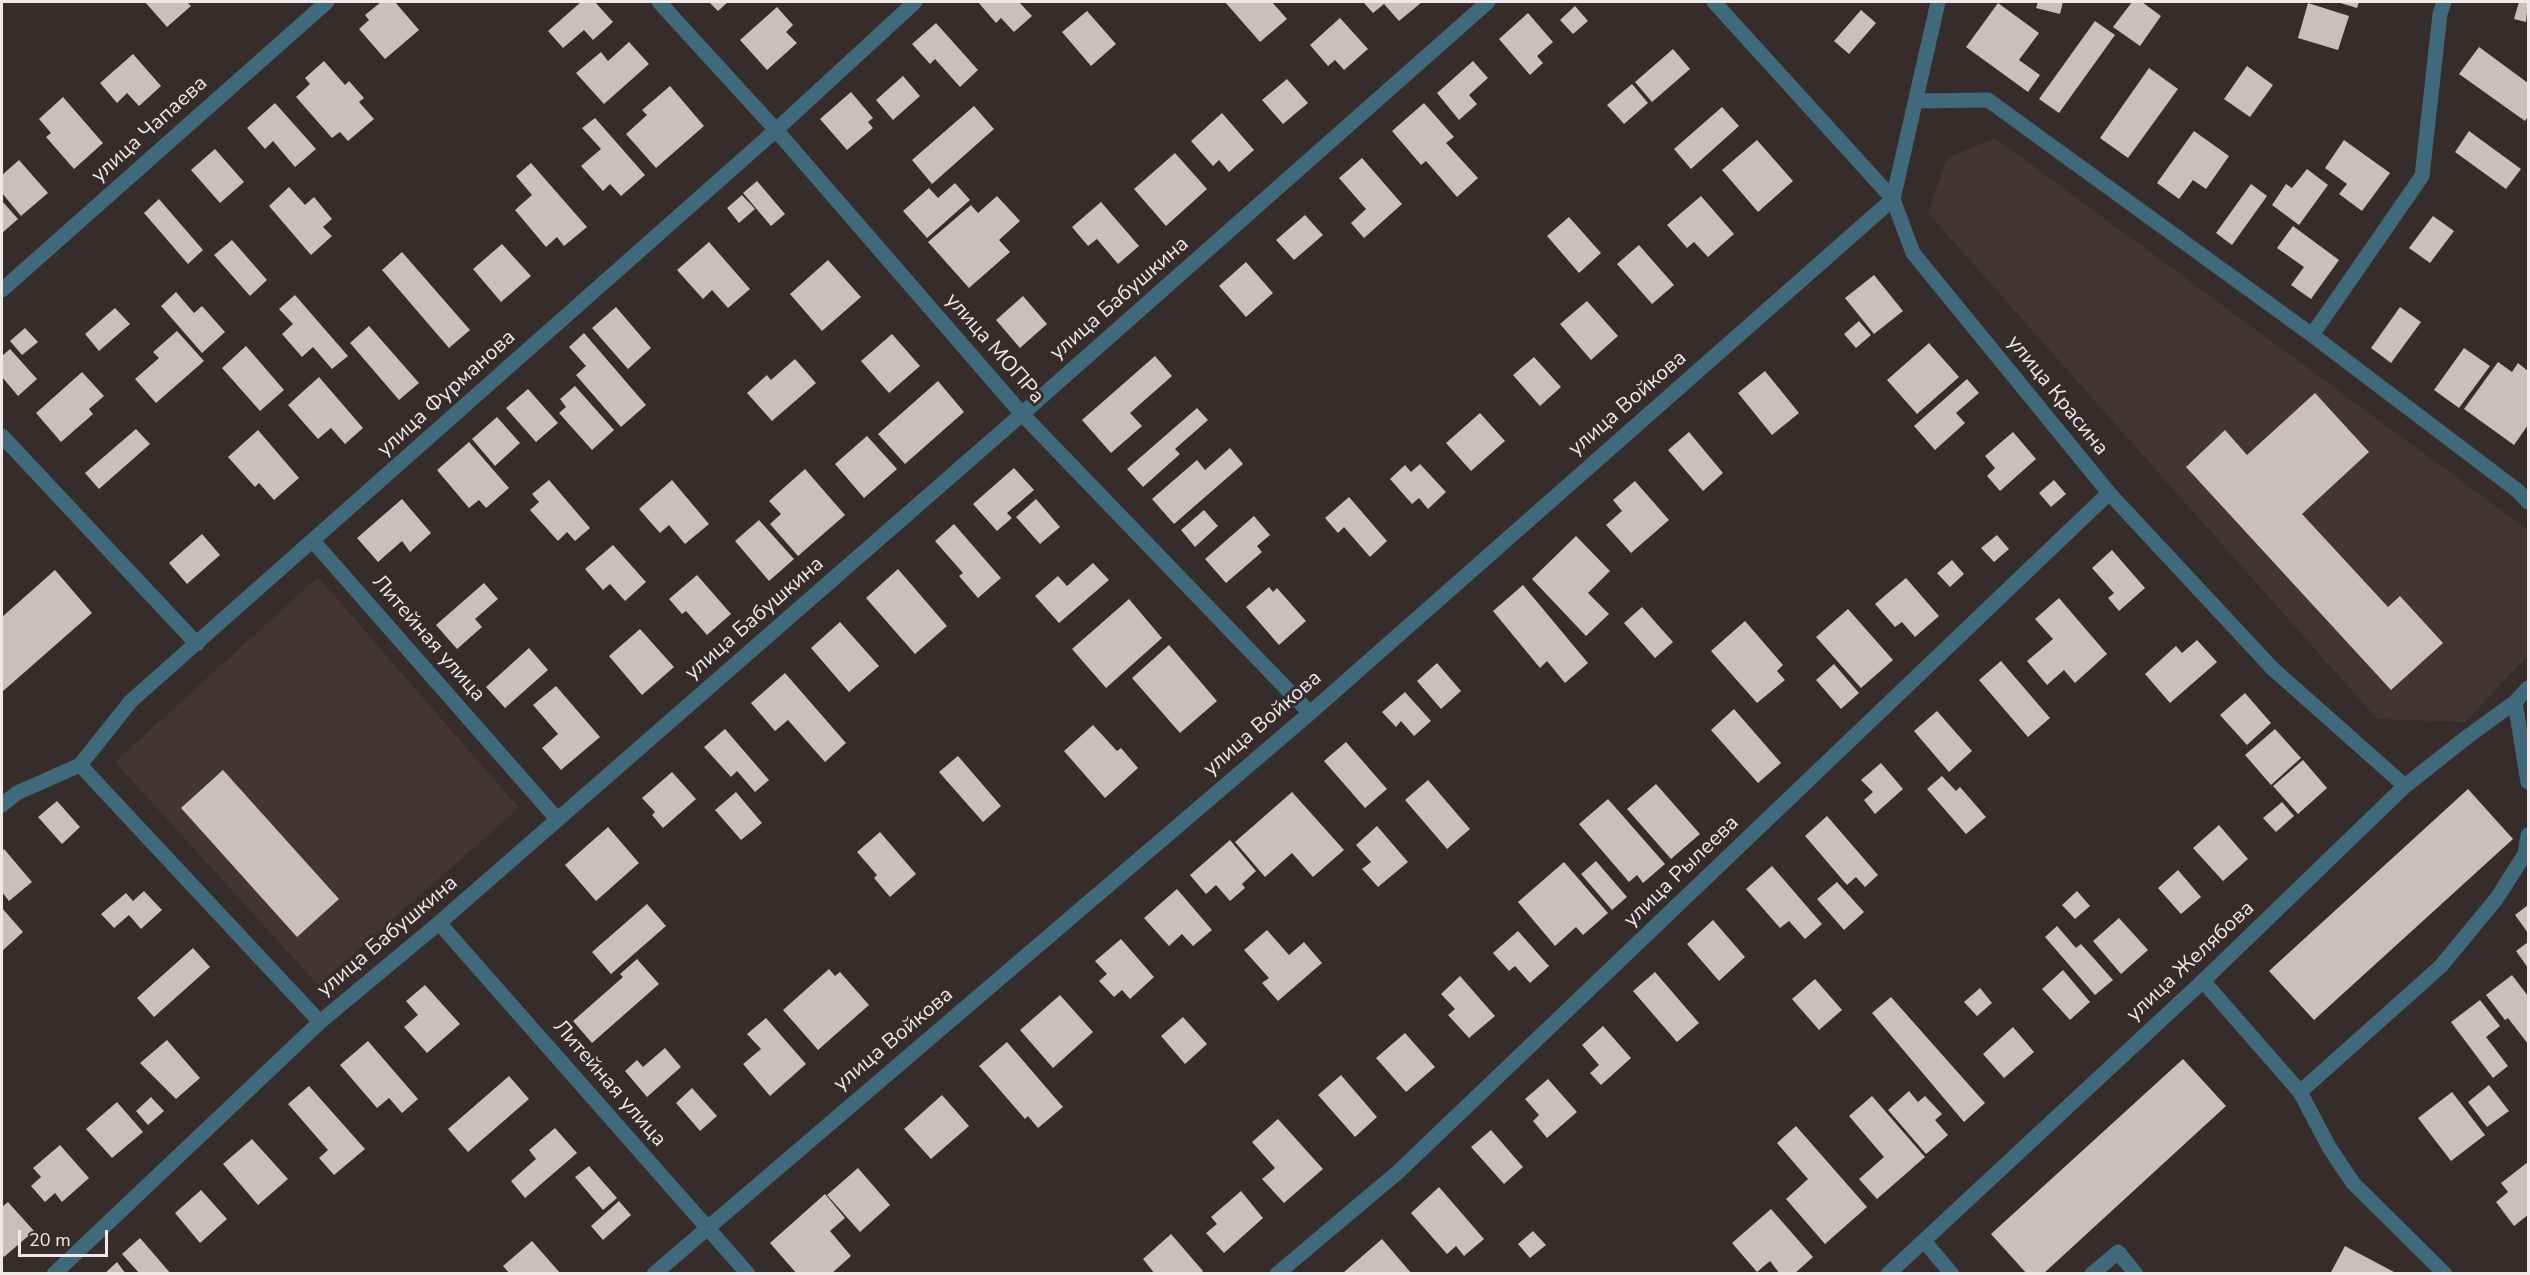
<!DOCTYPE html>
<html>
<head>
<meta charset="utf-8">
<style>
  body { margin:0 }
  #map { position:relative; width:2530px; height:1275px; overflow:hidden; background:#352c2b; font-family:"Nunito Sans",sans-serif }
  canvas { display:block }
  .frame { position:absolute; inset:0; border:3px solid #efe9e9; pointer-events:none }
  .scale { position:absolute; left:18px; top:1230px; width:90px; height:27px; box-sizing:border-box; border:3px solid #efe9e9; border-top:0; padding-left:8px; font-size:18px; line-height:21px; white-space:nowrap; color:#efe9e9; -webkit-text-stroke:4px #352c2b; paint-order:stroke }
</style>
</head>
<body>
<div id="map">
<canvas width="2530" height="1275"></canvas>
<div class="frame"></div>
<div class="scale">20 m</div>
</div>
<script>
const c = document.querySelector('canvas').getContext('2d');
c.lineJoin = 'round';
function paint(path, color) { c.fillStyle = color; c.fill(path, 'evenodd'); }
function stroke(path, color, width, dash) { c.strokeStyle = color; c.lineWidth = width; c.lineCap = dash ? 'butt' : 'round'; c.setLineDash(dash || []); c.stroke(path); }
function label(font, color, halo, rows, align = 'center') {
  c.font = font + ' "Nunito Sans",sans-serif'; c.lineWidth = 6; c.setLineDash([]); c.textBaseline = 'middle'; c.strokeStyle = halo; c.fillStyle = color; for (const [text, x, y, turn = 0] of rows) {
    c.save(); c.translate(x, y); c.rotate((+turn || 0) * Math.PI / 180); c.textAlign = isNaN(turn) ? turn : align; if (halo) c.strokeText(text, 0, 0); c.fillText(text, 0, 0); c.restore();
  }
}
paint(new Path2D(`
  M1995,138L2528,530V656L2465,722L2377,719L1928,213L1947,158Z
  M318,577L519,808L318,985L115,762Z`), '#443535');
paint(new Path2D(`
  M145,2H187L191,6L167,27Z
  M381,2H395L419,30L385,59L359,29L369,20L365,15Z
  M581,2H595L613,22L593,40L584,30L563,48L548,31Z
  M709,2H728L718,11Z
  M978,2H1019L1032,16L1014,32L1001,18L996,23Z
  M1225,2H1272L1287,19L1260,42Z
  M1363,2H1422L1399,21L1384,4L1373,13Z
  M2038,2H2063L2060,14L2036,8Z
  M2132,2H2142L2161,16L2140,46L2113,27Z
  M2337,2H2359L2357,8Z
  M2519,2H2528L2526,22L2514,19Z
  M1998,3L2039,33L2019,60L2040,75L2028,92L1966,47Z
  M2308,3L2349,16L2338,50L2298,38Z
  M1575,6L1588,21L1573,34L1560,20Z
  M777,7L793,25L786,32L797,43L767,70L740,40Z
  M1861,10L1876,23L1849,54L1834,41Z
  M1087,11L1116,44L1091,66L1062,32Z
  M1528,13L1553,42L1537,56L1543,63L1530,75L1499,39Z
  M1340,18L1368,49L1344,70L1335,60L1328,66L1310,45Z
  M2095,21L2115,35L2059,113L2039,99Z
  M936,23L978,70L960,87L935,59L930,64L912,44Z
  M629,42L649,64L604,104L576,73L601,52L608,61Z
  M2479,47L2528,83V116L2525,121L2459,74Z
  M1673,49L1690,69L1652,102L1635,82Z
  M133,54L161,86L139,106L127,93L117,103L100,83Z
  M324,61L345,85L349,81L364,98L359,102L374,119L348,141L340,132L332,138L296,97L310,84L305,78Z
  M1473,61L1488,78L1469,95L1477,104L1459,120L1437,93Z
  M2247,66L2273,85L2250,117L2224,99Z
  M2149,68L2178,89L2128,158L2100,138Z
  M903,76L920,96L893,120L876,100Z
  M1287,79L1308,103L1283,124L1262,100Z
  M1632,84L1648,103L1624,124L1607,105Z
  M670,86L704,126L656,168L626,134L647,115L642,110Z
  M851,92L873,118L868,122L873,128L847,150L820,119Z
  M63,97L103,143L74,169L46,137L51,133L39,119Z
  M275,103L316,149L295,167L273,141L265,149L247,128Z
  M1424,103L1454,137L1446,143L1478,178L1457,197L1426,161L1421,165L1392,131Z
  M974,106L994,129L932,184L912,160Z
  M1722,107L1739,126L1691,169L1674,149Z
  M1222,113L1254,150L1229,172L1219,160L1213,166L1191,141Z
  M595,118L645,175L621,196L610,184L603,191L581,166L601,149L582,128Z
  M2194,131L2229,156L2206,189L2193,180L2179,199L2157,183Z
  M2469,131L2521,169L2506,189L2455,152Z
  M1757,140L1793,181L1758,212L1722,170Z
  M2344,140L2390,173L2362,211L2339,194L2347,184L2325,168Z
  M215,149L244,182L220,203L191,170Z
  M1175,153L1207,189L1166,226L1134,189Z
  M1362,158L1402,204L1364,238L1351,223L1366,209L1339,178Z
  M19,160L48,193L21,216L2,193V175Z
  M531,163L587,227L564,246L557,237L546,247L515,210L532,195L516,176Z
  M2307,169L2328,185L2299,225L2272,205L2286,184L2292,188Z
  M757,181L785,214L771,226L743,193Z
  M955,183L970,200L927,238L903,211L929,188L938,198Z
  M2251,184L2267,196L2232,245L2216,233Z
  M289,187L305,205L314,197L332,219L323,227L332,236L311,255L269,206Z
  M742,195L755,209L739,223L727,208Z
  M997,196L1020,221L999,240L1010,252L969,288L928,242L971,205L978,213Z
  M1701,196L1734,234L1708,257L1694,242L1687,248L1667,225Z
  M159,199L203,250L188,264L144,213Z
  M2,201L18,219L2,233Z
  M1101,202L1139,246L1118,264L1097,239L1088,246L1072,227Z
  M1305,215L1323,235L1294,260L1276,240Z
  M2433,216L2454,231L2430,263L2409,248Z
  M1569,217L1601,253L1579,273L1547,236Z
  M2293,226L2339,260L2311,299L2291,285L2304,267L2277,248Z
  M232,240L267,280L250,296L214,255Z
  M709,242L750,289L728,308L712,290L703,299L677,270Z
  M502,244L531,276L501,302L473,269Z
  M1639,245L1674,285L1652,304L1617,264Z
  M402,252L470,330L449,348L382,270Z
  M828,260L861,297L822,331L790,294Z
  M1246,262L1273,293L1246,317L1219,286Z
  M1874,275L1903,311L1874,334L1845,298Z
  M176,292L194,313L202,306L225,332L202,353L161,306Z
  M295,295L348,356L332,369L313,347L302,357L282,334L293,324L279,309Z
  M1023,296L1047,324L1020,348L996,320Z
  M1587,301L1618,336L1591,360L1560,324Z
  M616,307L651,348L628,369L592,328Z
  M2400,307L2421,322L2391,363L2371,348Z
  M115,308L130,324L99,351L85,334Z
  M1859,321L1871,335L1856,348L1844,334Z
  M369,326L419,383L399,400L350,343Z
  M25,328L38,342L22,355L10,341Z
  M177,331L204,361L156,403L135,379L159,358L153,352Z
  M584,333L646,405L621,427L576,375L586,366L569,347Z
  M892,334L920,366L889,393L861,361Z
  M1929,343L1959,377L1917,414L1887,380Z
  M246,346L284,390L260,411L222,368Z
  M2464,348L2490,366L2459,408L2434,390Z
  M10,349L37,379L18,396L2,377V356Z
  M1155,356L1172,376L1130,413L1142,426L1111,453L1082,420Z
  M1534,357L1561,387L1540,406L1513,375Z
  M795,359L816,383L772,421L747,393L767,375L771,380Z
  M2498,362L2512,372L2518,363L2528,371V425L2514,445L2464,409Z
  M1765,371L1799,413L1772,435L1738,393Z
  M82,372L104,396L89,409L93,414L61,442L36,413Z
  M319,377L363,428L345,444L331,428L318,439L288,405Z
  M1967,379L1979,393L1956,413L1965,423L1935,450L1914,426Z
  M938,381L964,412L905,464L878,434Z
  M575,386L614,430L592,450L559,413L566,407L560,399Z
  M528,389L558,423L536,442L506,408Z
  M2315,393L2369,452L2302,514L2388,607L2400,596L2443,643L2391,690L2186,467L2225,430L2247,455Z
  M1197,408L1208,420L1175,449L1180,454L1143,487L1127,469Z
  M1480,413L1505,441L1471,471L1446,443Z
  M497,417L520,443L495,466L472,439Z
  M136,429L150,444L99,489L85,473Z
  M258,430L299,478L274,500L259,483L255,487L228,457Z
  M1689,432L1723,473L1703,491L1668,450Z
  M2013,432L2036,459L2000,491L1987,476L1995,468L1985,456Z
  M867,436L897,469L864,498L835,464Z
  M469,442L509,488L486,508L479,500L469,508L437,470Z
  M1230,448L1243,464L1174,524L1152,499L1197,460L1205,470Z
  M1420,464L1446,492L1428,509L1419,498L1412,504L1390,479L1405,465L1411,472Z
  M1014,468L1034,490L1007,513L1012,518L997,531L973,504Z
  M805,469L845,515L798,556L770,524L781,514L769,501Z
  M549,480L590,528L575,541L567,532L558,541L530,510L539,502L532,494Z
  M672,480L709,524L685,544L669,525L660,533L639,509Z
  M2054,480L2066,494L2051,507L2039,493Z
  M1635,481L1669,520L1631,553L1606,525L1622,511L1613,500Z
  M1349,497L1387,541L1370,557L1344,527L1338,533L1325,518Z
  M402,499L431,533L410,552L402,541L378,562L357,538Z
  M1036,499L1060,527L1040,544L1016,517Z
  M1204,510L1218,526L1195,547L1181,530Z
  M1254,516L1270,535L1257,546L1262,552L1226,583L1205,559Z
  M759,520L794,559L769,581L735,541Z
  M954,524L1001,578L978,598L959,576L963,573L935,541Z
  M202,534L220,555L187,584L169,563Z
  M1997,535L2009,549L1994,562L1981,548Z
  M1576,536L1610,571L1588,593L1609,614L1586,636L1532,579Z
  M613,545L646,582L625,601L610,584L603,590L585,569Z
  M2112,550L2145,588L2119,611L2108,598L2114,593L2092,568Z
  M1952,560L1964,574L1950,587L1937,573Z
  M1093,563L1109,580L1059,623L1035,596L1058,576L1067,586Z
  M898,569L947,626L915,654L866,598Z
  M55,570L92,613L2,692V617Z
  M697,575L731,614L707,635L686,611L682,614L669,599Z
  M1906,578L1939,616L1915,637L1902,622L1895,627L1875,604Z
  M484,583L498,599L475,619L482,627L457,649L436,625Z
  M1523,585L1588,663L1565,683L1547,661L1540,668L1493,611Z
  M1269,587L1273,592L1277,588L1306,621L1279,645L1246,607Z
  M2059,598L2107,654L2075,683L2064,670L2047,685L2027,661L2053,639L2035,619Z
  M1129,599L1162,638L1106,688L1072,649Z
  M1642,607L1673,642L1655,658L1624,623Z
  M1848,609L1893,660L1861,688L1816,637Z
  M1745,621L1783,665L1777,671L1785,680L1757,703L1711,651Z
  M840,622L879,666L849,692L811,648Z
  M640,629L674,667L642,695L609,656Z
  M2197,640L2217,662L2170,703L2145,674L2176,646L2182,653Z
  M1169,645L1217,701L1180,733L1132,678Z
  M529,648L548,670L505,708L486,687Z
  M2001,661L2050,718L2028,737L1979,680Z
  M1437,663L1461,691L1441,709L1417,681Z
  M1834,664L1859,693L1841,709L1816,680Z
  M785,673L846,743L825,762L788,720L775,731L751,703Z
  M556,686L600,737L561,770L542,748L558,734L533,705Z
  M1405,692L1431,721L1414,736L1401,721L1396,727L1382,712Z
  M2245,693L2271,723L2247,745L2220,715Z
  M1734,709L1781,763L1758,783L1711,730Z
  M1937,711L1972,751L1949,772L1914,731Z
  M1093,725L1117,751L1121,748L1138,768L1105,798L1064,751Z
  M725,729L769,780L755,792L737,771L731,777L704,747Z
  M2275,729L2301,758L2271,785L2245,755Z
  M1346,742L1387,789L1365,808L1324,761Z
  M958,756L1001,806L983,822L939,772Z
  M2303,760L2327,788L2298,814L2273,786Z
  M1881,763L1903,789L1875,814L1864,800L1873,792L1861,780Z
  M223,770L339,899L297,937L181,808Z
  M672,772L696,799L663,828L652,815L655,812L642,798Z
  M1942,776L1956,791L1960,787L1986,817L1966,834L1927,789Z
  M1428,780L1470,829L1447,849L1405,800Z
  M1656,784L1700,834L1671,859L1627,809Z
  M2468,789L2513,839L2314,1020L2269,971Z
  M736,792L762,823L741,840L715,810Z
  M1292,792L1344,850L1313,877L1292,853L1265,877L1235,842Z
  M1608,799L1665,864L1643,883L1637,875L1629,882L1579,824Z
  M57,801L80,827L62,844L38,817Z
  M2282,802L2294,816L2276,832L2263,818Z
  M1827,816L1878,875L1865,887L1856,877L1847,885L1805,836Z
  M2219,825L2248,859L2223,881L2193,848Z
  M1377,826L1408,862L1378,887L1362,869L1371,862L1356,845Z
  M608,827L639,863L596,901L565,865Z
  M880,832L916,874L890,897L874,878L877,875L857,852Z
  M1230,840L1256,871L1242,884L1245,888L1230,901L1216,885L1206,894L1190,875Z
  M4,849L32,882L9,901L2,892V852Z
  M1596,861L1627,897L1612,910L1581,874Z
  M1564,862L1608,913L1583,935L1576,927L1555,946L1518,902Z
  M1772,866L1822,924L1805,939L1789,921L1780,928L1746,889Z
  M2178,870L2201,897L2181,914L2158,888Z
  M1837,882L1864,912L1844,930L1817,899Z
  M1177,889L1212,930L1193,946L1182,934L1169,946L1144,918Z
  M144,891L162,910L141,929L129,915L114,928L101,914L126,893L133,901Z
  M2077,891L2090,906L2075,919L2062,905Z
  M647,904L666,926L611,974L592,952Z
  M2528,905V933L2515,915Z
  M2,908L23,932L2,951Z
  M2119,918L2148,950L2121,974L2093,941Z
  M1713,920L1745,957L1719,981L1687,944Z
  M2057,926L2076,948L2081,944L2113,980L2095,995L2045,937Z
  M1267,930L1289,955L1304,942L1322,963L1278,1001L1262,983L1269,978L1244,950Z
  M1518,931L1549,966L1530,983L1515,966L1509,971L1493,953Z
  M1121,939L1154,977L1130,999L1122,990L1114,997L1099,981L1107,974L1095,961Z
  M2528,942V968L2516,951Z
  M193,948L210,967L154,1017L137,998Z
  M637,959L659,984L592,1043L573,1021L623,977L620,974Z
  M829,969L835,976L840,972L869,1005L818,1050L783,1010Z
  M2063,970L2090,1002L2070,1020L2042,989Z
  M1655,972L1699,1023L1677,1042L1633,991Z
  M2512,975L2528,996V1044L2508,1018L2505,1020L2486,995Z
  M1460,976L1495,1016L1469,1038L1448,1015L1455,1009L1441,994Z
  M1815,979L1842,1010L1819,1030L1792,999Z
  M425,985L460,1024L427,1053L404,1027L418,1015L406,1001Z
  M1980,988L1992,1003L1977,1016L1964,1002Z
  M1060,995L1093,1032L1053,1068L1020,1030Z
  M1891,997L1985,1103L1964,1122L1872,1013Z
  M2480,1000L2500,1026L2486,1037L2508,1066L2493,1078L2451,1022Z
  M1183,1017L1207,1044L1185,1064L1161,1036Z
  M766,1018L806,1064L770,1096L743,1064L761,1049L747,1034Z
  M1603,1026L1631,1058L1601,1085L1590,1073L1599,1065L1582,1045Z
  M2013,1027L2034,1052L2004,1078L1983,1054Z
  M1405,1033L1435,1067L1406,1092L1376,1058Z
  M167,1040L200,1078L176,1099L140,1063Z
  M368,1041L418,1099L402,1113L389,1098L377,1108L340,1065Z
  M1007,1042L1063,1107L1038,1128L1028,1116L1025,1119L979,1066Z
  M665,1048L681,1067L647,1097L625,1071L637,1060L643,1067Z
  M2183,1059L2226,1106L2043,1274H2027L1991,1234Z
  M1341,1075L1377,1117L1355,1137L1318,1095Z
  M509,1076L529,1099L468,1152L448,1129Z
  M1548,1079L1577,1112L1547,1138L1533,1121L1539,1115L1525,1099Z
  M2489,1085L2509,1111L2487,1127L2468,1102Z
  M309,1086L365,1149L334,1175L319,1158L328,1150L288,1104Z
  M692,1088L717,1116L700,1131L676,1103Z
  M1909,1091L1918,1102L1925,1096L1942,1114L1935,1120L1948,1135L1926,1154L1888,1110Z
  M2452,1092L2485,1135L2451,1161L2418,1118Z
  M942,1095L969,1126L931,1159L904,1129Z
  M1872,1096L1925,1157L1877,1199L1859,1179L1884,1157L1849,1116Z
  M151,1097L164,1111L148,1125L136,1111Z
  M117,1102L143,1132L112,1158L86,1129Z
  M1278,1119L1323,1169L1284,1203L1262,1179L1275,1168L1252,1142Z
  M1796,1126L1867,1207L1825,1244L1786,1199L1808,1179L1777,1143Z
  M555,1128L577,1153L525,1198L511,1181L536,1159L529,1150Z
  M1491,1130L1523,1167L1504,1184L1471,1147Z
  M252,1139L288,1179L258,1205L223,1164Z
  M60,1145L89,1178L62,1202L55,1193L45,1202L31,1186L41,1177L33,1168Z
  M2528,1162V1215L2514,1226L2496,1202L2508,1192L2501,1183Z
  M589,1166L617,1198L603,1210L575,1177Z
  M858,1168L890,1205L860,1232L827,1195Z
  M1439,1187L1484,1239L1464,1256L1456,1246L1447,1254L1411,1213Z
  M201,1190L227,1219L200,1243L175,1213Z
  M1241,1191L1263,1218L1224,1253L1206,1233L1217,1224L1211,1217Z
  M825,1194L845,1218L830,1231L851,1256L831,1274H797L770,1243Z
  M619,1201L631,1215L603,1240L591,1226Z
  M8,1202L34,1231L4,1257L2,1254V1207Z
  M1771,1209L1813,1257L1794,1274H1780L1770,1261L1757,1272L1732,1243Z
  M1533,1231L1546,1245L1530,1258L1518,1244Z
  M1171,1234L1203,1271L1200,1274H1155L1143,1259Z
  M140,1238L159,1260L171,1274H140L122,1254Z
  M1382,1239L1412,1274H1345L1344,1272Z
  M532,1241L561,1274H510L503,1266Z
  M2345,1246L2394,1272L2393,1274H2330Z
  M117,1262L126,1274H104Z`), '#cabebe');
stroke(new Path2D(`
  M659,2L776,130L1022,414L1310,713
  M1714,2L1893,199L1913,253L2109,493L2273,669L2405,786
  M1916,101L1988,100L2312,335L2518,491L2528,502
  M2,290L327,2
  M2312,335L2422,176L2440,14L2444,2
  M2,436L197,644
  M313,541L557,819
  M2515,702L2528,782
  M80,765L320,1022
  M2,805L17,793L80,765L131,701L776,130L915,2
  M439,923L748,1274
  M2203,981L2300,1092L2329,1147L2353,1183L2445,1274
  M2300,1092L2441,966L2497,898L2525,854L2528,835
  M1924,1241L1952,1274
  M54,1274L320,1022L439,923L1022,414L1488,2
  M654,1274L1310,713L1893,199L1938,2
  M1277,1274L1398,1172L2109,493
  M1888,1274L2203,981L2405,786L2467,737L2515,702L2528,688
  M2092,1274L2118,1252L2136,1274`), '#406a7b', 15);
label('21px', '#efe9e9', '#352c2b', [
  ["улица Чапаева",150,130,-42],
  ["улица Бабушкина",1120,299,-41],
  ["улица МОПРа",994,349,49],
  ["улица Фурманова",447,394,-42],
  ["улица Красина",2057,396,51],
  ["улица Войкова",1628,404,-41],
  ["улица Бабушкина",755,619,-41],
  ["Литейная улица",428,639,49],
  ["улица Войкова",1263,724,-41],
  ["улица Рылеева",1682,872,-44],
  ["улица Бабушкина",388,937,-40],
  ["улица Желябова",2191,962,-43],
  ["улица Войкова",894,1040,-40],
  ["Литейная улица",609,1084,49]
]);
</script>
</body>
</html>
